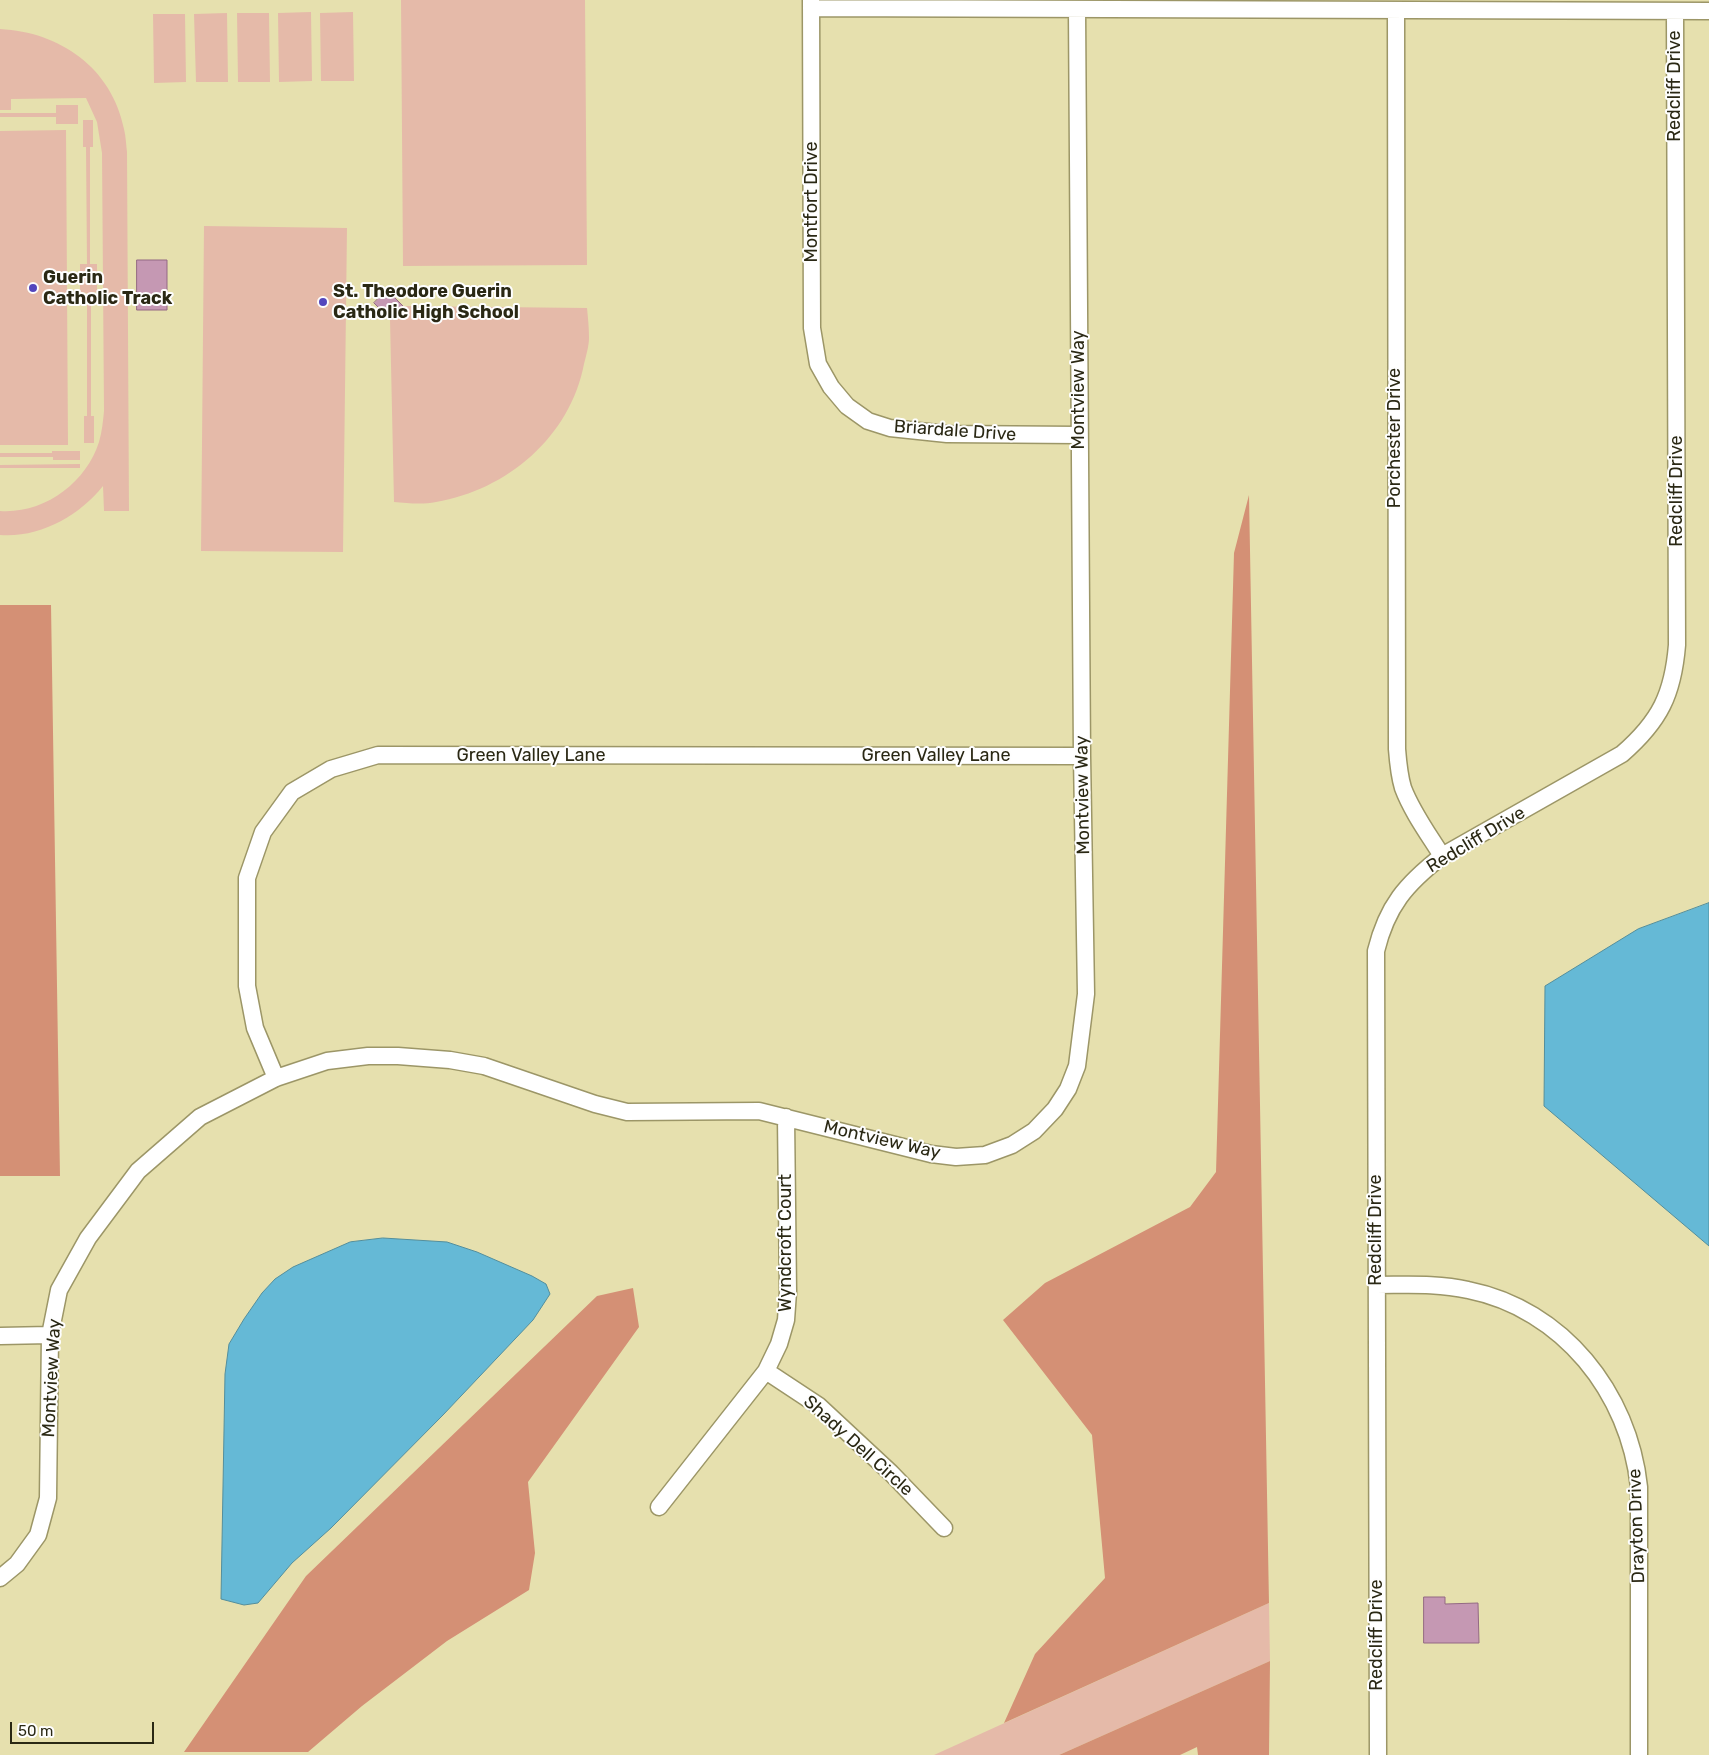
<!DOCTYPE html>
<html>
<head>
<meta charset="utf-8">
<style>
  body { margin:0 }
  #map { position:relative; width:1709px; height:1755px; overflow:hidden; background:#e6e0ae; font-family:Rubik,sans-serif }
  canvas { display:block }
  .scale { position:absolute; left:10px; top:1722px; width:144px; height:22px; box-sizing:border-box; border:2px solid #2a2814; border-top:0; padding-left:6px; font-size:15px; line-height:18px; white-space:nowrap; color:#2a2814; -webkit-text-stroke:4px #fefefe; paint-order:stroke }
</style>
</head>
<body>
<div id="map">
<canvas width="1709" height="1755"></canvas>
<div class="scale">50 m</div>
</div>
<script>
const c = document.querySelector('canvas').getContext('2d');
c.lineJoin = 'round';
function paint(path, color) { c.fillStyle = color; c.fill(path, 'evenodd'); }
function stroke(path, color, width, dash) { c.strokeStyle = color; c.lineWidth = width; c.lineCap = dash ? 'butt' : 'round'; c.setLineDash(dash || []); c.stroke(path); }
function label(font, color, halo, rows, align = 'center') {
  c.font = font + ' Rubik,sans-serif'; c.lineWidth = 4; c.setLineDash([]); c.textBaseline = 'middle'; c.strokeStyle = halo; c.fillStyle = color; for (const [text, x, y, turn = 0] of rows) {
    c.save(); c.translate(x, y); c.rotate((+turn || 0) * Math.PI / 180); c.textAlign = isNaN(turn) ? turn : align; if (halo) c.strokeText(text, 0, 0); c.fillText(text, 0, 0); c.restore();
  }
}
paint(new Path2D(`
  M401,0H585L587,265L403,266Z
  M311,12L312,81L279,82L278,13Z
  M353,12L354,81H321L320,13Z
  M227,13L228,82H196L194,14Z
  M237,13H269L270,82H238Z
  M153,14H185L186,82L154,83Z
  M0,29C60,32 112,68 124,129C126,137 126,145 127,152L129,511H104L103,486C79,516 40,538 0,535V511C44,514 86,483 99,442C102,432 103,421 104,411L102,153L97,122L86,98L11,99V110H0Z
  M56,105H78V124H56V117H0V113H56Z
  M83,120H93V147H90V264H97V292L91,293V416H94V443H84V416H87V293L80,292V264H87L86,147H83Z
  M66,130L68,445H0V131Z
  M204,226L347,228L343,552L201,551Z
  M403,306L587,308C588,318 589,328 589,338C589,346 586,356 584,364C570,437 507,490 436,502C422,505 407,503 394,502L390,319Z
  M52,451H80V460H53V457H0V453H52Z
  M80,464V468H0V465Z
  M1269,1603L1270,1661L1059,1755H934Z`), '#e5baa9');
paint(new Path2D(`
  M1249,495L1269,1603L1004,1723L1035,1654L1105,1578L1092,1435L1003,1320L1045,1283L1190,1207L1216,1172L1234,553Z
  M0,605H51L60,1176H0Z
  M633,1288L639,1327L528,1482L535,1553L529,1590L447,1641L362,1706L308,1752H184L306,1576L597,1296Z
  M1270,1661L1269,1755H1198L1197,1747L1180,1755H1059Z`), '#d49075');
const water = new Path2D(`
  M1709,903V1246L1544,1106L1545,986L1638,929Z
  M383,1238L447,1242L477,1252L532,1276L546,1284L550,1294L533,1320L443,1415L331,1528L292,1563L258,1603L244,1605L221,1599L225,1374L229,1344L244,1319L262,1293L275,1279L293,1267L350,1242Z`);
paint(water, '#65b9d6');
stroke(water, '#538e9c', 1);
const building = new Path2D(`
  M137,260H167V310H137Z
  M387,290L403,306L390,319L374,303Z
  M1424,1597H1445V1604L1478,1603L1479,1643H1424Z`);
paint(building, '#c598b3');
stroke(building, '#936983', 1);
const street = new Path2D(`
  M811,0L812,328L818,364L831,387L847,406L868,421L890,428L947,434L1079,435
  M811,8L1709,11
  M1396,10L1397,749C1398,762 1399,775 1403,788C1412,812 1429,835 1442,856
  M276,1078L255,1028L247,986V878L263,832L292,792L331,769L378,755L1082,756
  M1377,1285C1407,1285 1438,1283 1468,1290C1563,1309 1629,1393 1639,1487V1755
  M0,1336L50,1335
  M766,1371L819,1406L891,1473L944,1528
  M659,1507L766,1371L779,1344L786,1320L788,1292L786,1117
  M0,1578L17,1564L38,1535L48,1498L50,1335L59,1290L88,1238L138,1171L200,1117L276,1078L327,1061L368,1056H398L450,1060L484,1066L595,1104L627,1112L759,1111L931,1154L956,1157L985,1155L1012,1145L1034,1131L1055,1109L1068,1089L1077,1066L1086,994L1082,756L1077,9
  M1378,1755L1376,951C1387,906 1406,884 1442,856L1622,754C1660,721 1673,694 1677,645L1675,11`);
stroke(street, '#9c9667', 19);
stroke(street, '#fff', 16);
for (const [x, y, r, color] of [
  [33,288,5,"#5346bd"],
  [323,302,5,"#5346bd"]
]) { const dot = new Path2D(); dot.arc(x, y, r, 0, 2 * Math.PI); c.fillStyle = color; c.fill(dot); stroke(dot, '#fefefe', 2); }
label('18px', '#2a2814', '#fefefe', [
  ["Redcliff Drive",1675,86,-90],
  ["Montfort Drive",812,202,-90],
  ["Montview Way",1079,390,-90],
  ["Briardale Drive",955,431,4],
  ["Porchester Drive",1395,438,-90],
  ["Redcliff Drive",1677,491,-90],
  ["Green Valley Lane",531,756],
  ["Green Valley Lane",936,756],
  ["Montview Way",1083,795,-91],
  ["Redcliff Drive",1476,840,-31],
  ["Montview Way",882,1140,13],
  ["Redcliff Drive",1376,1230,-90],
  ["Wyndcroft Court",786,1243,-90],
  ["Montview Way",52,1378,-87],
  ["Shady Dell Circle",858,1446,42],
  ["Drayton Drive",1637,1526,-92],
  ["Redcliff Drive",1377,1635,-90]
]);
label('bold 18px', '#2a2814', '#fefefe', [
  ["Guerin",43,278],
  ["Catholic Track",43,299],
  ["St. Theodore Guerin",333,292],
  ["Catholic High School",333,313]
], 'left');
</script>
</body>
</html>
